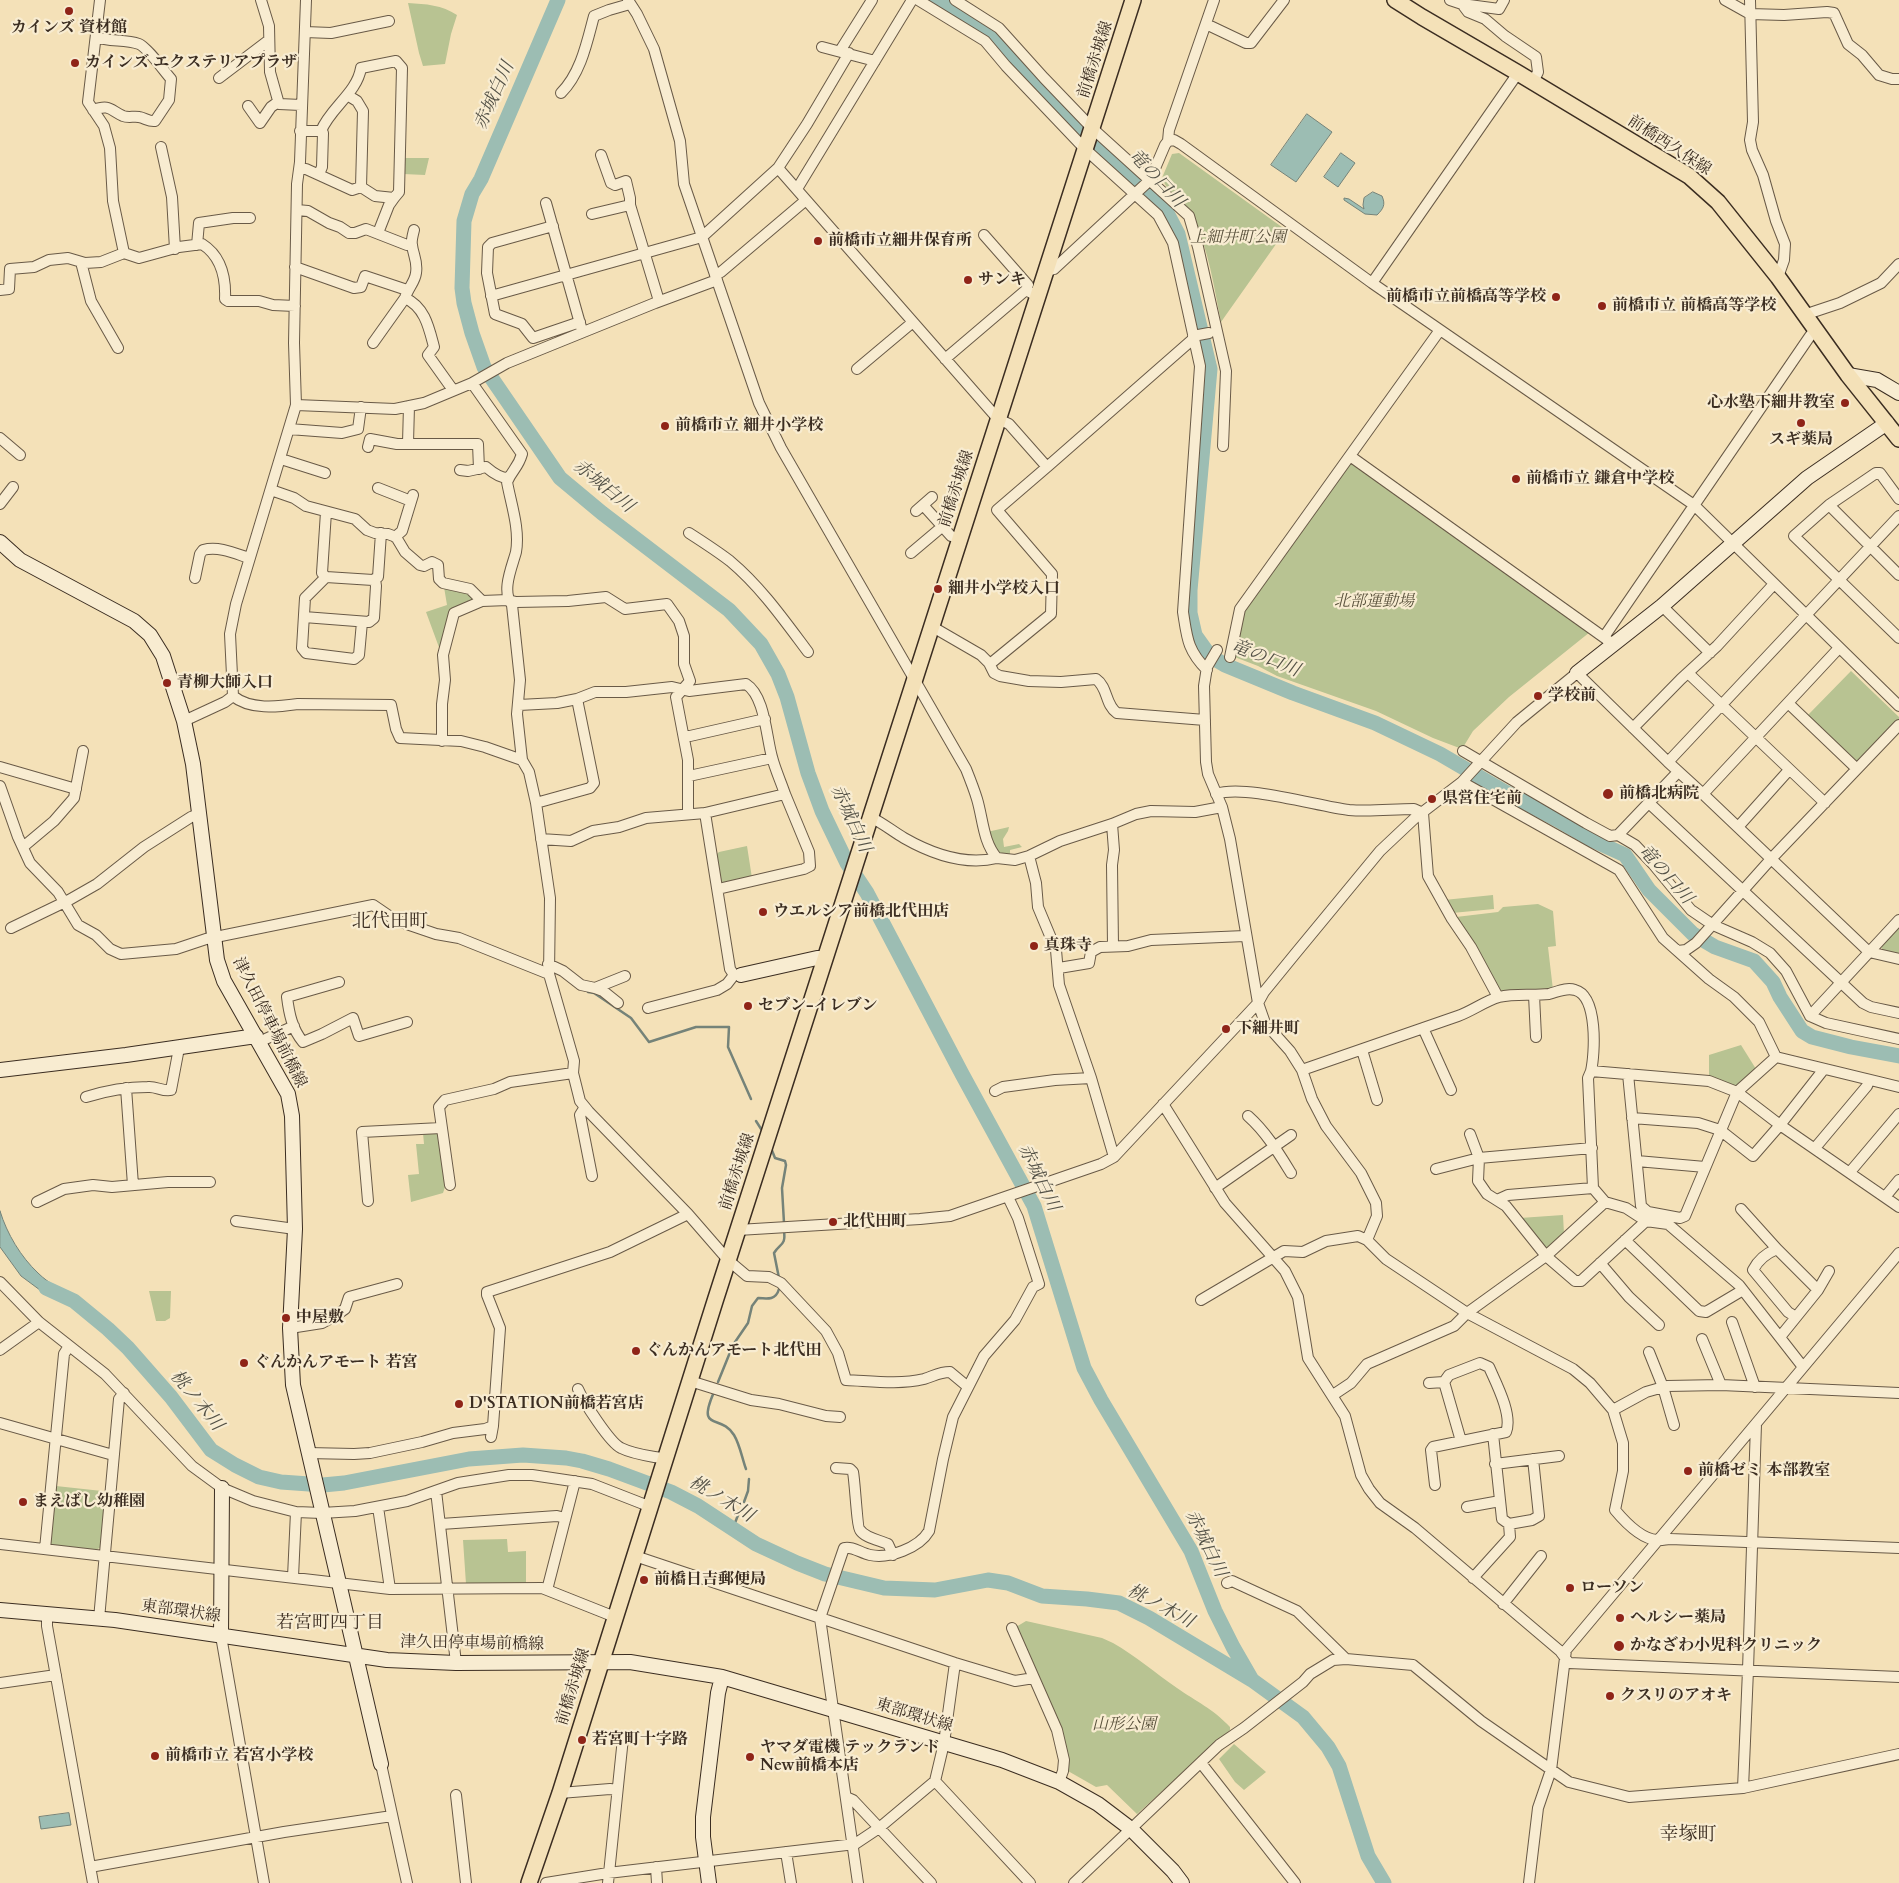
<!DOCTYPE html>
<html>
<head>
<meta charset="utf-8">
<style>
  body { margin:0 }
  canvas { display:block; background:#f4e1b8 }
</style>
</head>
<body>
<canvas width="1899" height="1883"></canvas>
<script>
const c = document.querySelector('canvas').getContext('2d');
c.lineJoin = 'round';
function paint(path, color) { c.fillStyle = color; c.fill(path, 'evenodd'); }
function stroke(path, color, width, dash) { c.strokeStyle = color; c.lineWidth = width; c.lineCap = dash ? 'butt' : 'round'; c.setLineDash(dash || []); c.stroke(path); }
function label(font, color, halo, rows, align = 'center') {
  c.font = font + ' Cardo,"Noto Serif JP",serif'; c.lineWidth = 4.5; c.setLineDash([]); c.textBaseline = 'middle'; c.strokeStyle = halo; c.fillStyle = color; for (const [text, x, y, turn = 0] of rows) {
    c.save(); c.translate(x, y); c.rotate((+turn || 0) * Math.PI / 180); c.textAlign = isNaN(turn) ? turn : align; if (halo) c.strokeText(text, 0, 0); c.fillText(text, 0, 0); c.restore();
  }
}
paint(new Path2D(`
  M408,3C426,4 442,5 457,15L451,34L445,64L423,66L419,53Z
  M1179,153L1286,230L1221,322C1214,287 1209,250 1193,218C1185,203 1168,194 1162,178L1172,154Z
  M403,158H429L425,175L403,174Z
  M1355,462L1590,632L1509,697L1473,731L1462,749L1433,738L1376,711L1277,676L1258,666L1232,656L1241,610L1348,463Z
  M444,587L463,590L479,602L451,612L440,650L426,612L447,605Z
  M1851,671L1899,717V721L1859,761H1855L1808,715Z
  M1009,827L1008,831L1003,839L1004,847L1019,844L1022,847L1010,850V857L998,853L987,832Z
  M747,846L752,878L723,883L720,881L717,854L719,852Z
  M1493,895L1494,909L1452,913L1444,900Z
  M1538,904L1553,911L1556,946L1548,947L1553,990L1499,991L1456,917L1498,912L1503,907Z
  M1899,925V956L1883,952L1881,945Z
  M1741,1045L1756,1069L1737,1087L1709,1077V1055Z
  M440,1132L446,1184L443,1193L411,1202L408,1175L419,1174L416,1144H424L423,1133Z
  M1563,1215L1564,1234L1549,1249L1543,1248L1520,1218Z
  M149,1291H171L170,1318L165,1321H156Z
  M56,1486L102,1491L106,1494L101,1547L96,1550L51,1545L48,1541L53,1489Z
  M507,1539L508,1552L526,1551V1584H466L463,1540Z
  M1026,1621L1102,1638L1113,1643C1136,1656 1155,1673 1177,1688C1197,1702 1212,1708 1230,1727V1730L1137,1814L1107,1785L1096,1787L1068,1771L1066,1754L1016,1627Z
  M1234,1744L1266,1772L1244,1790L1235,1782L1219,1759Z`), '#b8c392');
const water = new Path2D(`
  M1307,114L1332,132L1296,182L1271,165Z
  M1341,153L1355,163L1338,187L1324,177Z
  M1373,192L1382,196C1386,205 1383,209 1377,215L1365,214L1344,200V198L1349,199L1364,209L1363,205L1364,198Z
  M0,1211C7,1234 21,1257 38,1273C49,1284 64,1291 77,1299L44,1293L21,1276L0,1247Z
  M69,1813L71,1825L41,1829L39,1817Z`);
paint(water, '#9cbdb3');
stroke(water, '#758379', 1);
stroke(new Path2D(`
  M588,992L594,993L631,1018L649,1042L696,1027H729L728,1047L751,1099
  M756,1121L763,1132
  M771,1148L775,1158L785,1161L786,1165L782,1188L784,1223
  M779,1278L774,1253C780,1243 786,1246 784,1231
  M718,1382L733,1345L748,1323L752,1306L758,1298C768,1299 776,1300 779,1289
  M714,1392C696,1433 721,1413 734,1435C740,1445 742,1458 746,1469
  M744,1502L748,1491L749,1479
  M733,1528L740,1510`), '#758379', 2.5);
stroke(new Path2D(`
  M558,0L481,179L472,194L464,221L462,288L464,303L472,333L484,367L560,478L602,513L729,610L761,644L778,674L787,697L808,773L822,811L847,863L867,893L962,1074L1034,1206L1084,1368L1101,1400L1191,1551L1215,1611L1233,1647L1252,1680
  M934,0L992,33L1078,127L1167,213L1178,234L1210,369L1190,590V613L1195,635L1210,656L1225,665L1293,693L1375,723L1440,754L1505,792L1558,820L1592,840L1625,855L1649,890L1693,934L1715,947L1754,961L1773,982L1780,997L1802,1031L1812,1037L1851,1047L1899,1056
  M46,1288L74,1301L108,1329L128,1348L171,1397L211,1450L235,1465L259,1477L281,1482L323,1485L344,1483L469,1459L523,1455L566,1458L582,1461L609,1469L671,1492L698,1506L756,1544L797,1563L825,1574L884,1588L935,1590L988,1580L1008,1583L1042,1596L1087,1599L1119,1603L1149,1618L1252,1680L1303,1717L1328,1747L1339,1766L1368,1856L1384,1883`), '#9cbdb3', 15);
const street = new Path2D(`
  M100,0L88,102L104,126L110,148L113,201L124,253
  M261,0L269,26L270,72L279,104L301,105
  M628,0L637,14L654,49L680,141L684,184L759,403L781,448L966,769C970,779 974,789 977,799C983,819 983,842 997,858L1015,860L1029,856L1060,841L1112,824L1136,814L1151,811L1195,812L1222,807
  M918,0L985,41L1006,66L1085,149L1158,215L1173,243L1200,366L1183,612C1187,637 1187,650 1207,670
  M955,0L999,28L1044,78L1092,128L1189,216L1198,247L1226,371L1223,446
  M1450,0L1462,4L1499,9L1504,0
  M1725,0L1750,14L1784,15L1827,12L1834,13L1848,44L1862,55L1879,75L1892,79H1899
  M1750,0L1753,122L1750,140L1752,150L1763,175L1776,221L1785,244L1784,260L1778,277
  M1462,4L1468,12L1485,19L1505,36L1536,57L1538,72L1533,82
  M1206,24L1246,43H1251L1284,0
  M305,32L331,33L389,21
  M822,47L875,61
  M840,51L872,0
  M219,78L269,40
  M561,93C581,73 587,42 594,16L609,10L630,4
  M347,95L357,101L363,111L361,187
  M248,106L260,123L271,107L278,102
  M93,110C110,104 110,110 123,116C128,118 134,116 139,117C145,118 149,122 155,121L169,100L171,79C164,71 147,47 139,44C125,39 110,42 96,37
  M300,131H321L323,133L322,167L319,174
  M321,131C330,108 357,93 361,68L396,61L402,68L399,192L394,198L375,196L361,187
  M1168,141L1174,140L1181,144L1372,283L1694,505L1899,706
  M161,147L172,197L175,249
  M601,155L611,183L615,185L626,181L630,198V205
  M778,168L998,419L1009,424L1047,467L1193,339
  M299,169H306L352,190L361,187
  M797,189L912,0
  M546,203L581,327
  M297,210L308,211L329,223L340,227L349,233H355L366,229L407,245H412
  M592,214L630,205L659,301
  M553,226L492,243L488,247L487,273L495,314L522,324L533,338L580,322
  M378,233L389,205L394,198
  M984,235L1028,285L1026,290
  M197,245L199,223L233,218H250
  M81,262L91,301L118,348
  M295,267L354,288L361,287L365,276L407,290
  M1045,271L1054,269L1150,180L1165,145L1168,141L1169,130L1214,0
  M715,275L721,272L806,200
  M1372,283L1518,73
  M0,290L9,289L10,269L34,267L49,260L68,258L85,263L101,262L124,253L139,258L179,247L202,244C221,256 226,277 225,299L228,301H259L273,305L295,306
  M491,296L702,237L778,168L807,124L849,53
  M405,298C425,307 429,328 434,347L428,355L453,390
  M1804,315L1840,303L1881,283L1899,264
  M1193,336L1209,333
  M373,343L405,298C408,288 415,282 416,273C418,261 413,255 412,245C411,241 413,234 414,230
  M945,359L1026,290L1037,296
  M857,369L913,322
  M472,383L522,454C518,468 512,470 507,482C511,504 520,529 516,552C512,567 501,591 512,605L520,680L517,714L522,760L529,772L536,803L550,898L549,974L574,1061L573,1073L580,1101L589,1112L688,1214L728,1260L747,1276L769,1277L781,1283L826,1331L838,1353L846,1380C871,1381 899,1385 924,1379C934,1376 939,1372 950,1372L968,1387
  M296,405L395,409L424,403L472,383L507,363L655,303L717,280
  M289,429L342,433L358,429L361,407
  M0,438L20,455
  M408,443L409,406
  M368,447L370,439L397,444H478L479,469
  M1350,456L1609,641
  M281,459L325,473
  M460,470L468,471L486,467C493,473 500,478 508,478
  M378,488L411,501
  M271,490L294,498L306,506L355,519L367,530L375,533L388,534L396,537L405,552L420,565L424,566L432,562L438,565L439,579L443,583L470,589L482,601
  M1899,499L1880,473H1876L1829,505L1794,536L1899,638
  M0,504L13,487
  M923,505L951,536L959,538
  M1829,505L1899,575
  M916,511L932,497
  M326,512L322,573L326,577L373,580L378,577L381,533
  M689,533C703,542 717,551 730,561C761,587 784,620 808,652
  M395,537L402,531L413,495
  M911,553L943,526
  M326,577L305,598L302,648L306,653L354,659L359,655L362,622
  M195,578L200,554L203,550C219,546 234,553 249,558
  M1662,606L1710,653
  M304,617L369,622L374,618L376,586L375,579
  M931,626L981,655L989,663L994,673L1000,676L1029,681L1061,682L1096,679C1108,687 1105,705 1117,713L1205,720
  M1604,637L1810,336L1816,329
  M1217,650L1207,667L1204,686L1206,762L1208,774L1222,807L1230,839L1258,1003L1265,1023L1290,1051L1302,1070L1312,1099L1326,1126L1361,1173L1376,1203L1377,1216L1367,1240
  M1230,657L1240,609L1440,330
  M990,664L1051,614L1052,574L997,510L1047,467
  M1688,673L1825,803
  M233,696L230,634L236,604L296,405L294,343L297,184L300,162L306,0
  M233,696C250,710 277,707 298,704L391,705L396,729L400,738L461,741L485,747L522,760
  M1788,703L1857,769
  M519,705L557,703L577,699L595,692H626L672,687L689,691L746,684C765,696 766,736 772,757C775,769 781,782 785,794
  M184,721L225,702L233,696
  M1633,728L1681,679L1717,646L1774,584
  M684,736H690L765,719
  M442,741V704L445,680L443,655L454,613L482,601L508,600L516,602L568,601L606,597L625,609L667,604L679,621L684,636V664L690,681L676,697L688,760V814
  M1463,751L1586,823L1610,836L1618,835
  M1668,762L1899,516
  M0,767L76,789
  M1678,772L1618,835L1635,845L1653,864L1691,910L1713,925L1752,942L1770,953L1786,971L1810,1016L1826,1023L1899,1039
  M689,776L772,758
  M1462,782L1619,870L1663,938L1709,979L1734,997L1759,1022L1776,1057
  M0,786L18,837L30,863L58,892L78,925L96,935L110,949L121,954L176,949L206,939L373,905L395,920L436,934L459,938L549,974
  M1216,794C1244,784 1317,806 1349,810C1370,812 1393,809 1414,809L1423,813
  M1703,794L1839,648
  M536,803L590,788L594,783L577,699
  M1649,803L1863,1003L1871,1007L1899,1013
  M705,813L730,969L734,975H741
  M1423,813L1428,876L1452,919L1471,947L1498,997
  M870,817C883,823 892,831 904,838C932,854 964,866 997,858
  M1112,824L1114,850L1112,865L1113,946
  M1738,827L1789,770
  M541,839L571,841L593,831L619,827L646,818L705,813L785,794L809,852L810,866L804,869L718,889
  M23,847L54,821L74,798L83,751
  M1029,856L1036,883L1038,907L1056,950L1059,985L1091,1078L1114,1157
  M11,928L69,900L97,884L144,847L191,817L199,814
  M1678,951L1686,950L1696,943L1771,859L1899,725
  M548,964L563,971L581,985L595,988L625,976
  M1059,968L1089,963L1091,952L1100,947L1128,946L1151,940L1245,936
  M339,982L287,997C289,1013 292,1029 303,1042L322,1034L353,1018L359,1036L407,1022
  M595,988L603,991L618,1003
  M1534,995L1536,1037
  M648,1008L717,990L727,984L734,975
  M1810,1016L1899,920
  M1423,1028L1451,1090
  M259,1042L294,1026
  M1362,1050L1377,1100
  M1776,1057L1899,1087
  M1302,1070C1354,1052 1406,1034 1458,1016C1472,1011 1485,1001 1499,997C1516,993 1532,996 1549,994C1557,992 1566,987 1575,990C1598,996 1595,1053 1591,1071L1709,1081L1737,1092L1780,1125L1899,1207
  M1591,1071L1588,1078L1593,1188L1605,1202L1626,1208L1646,1221L1668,1224L1739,1285L1803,1367
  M1628,1074L1641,1206L1648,1212L1680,1218L1685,1216L1737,1092L1776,1057
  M126,1088L133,1185
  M995,1091L1003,1087L1055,1080L1091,1078
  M86,1097C105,1091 128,1087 148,1087C156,1086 163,1092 171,1090L179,1048
  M1163,1104L1225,1203L1285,1271L1298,1297L1308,1358L1345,1416L1361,1475L1369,1489L1380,1503L1415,1528L1560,1651L1569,1663L1899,1677
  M585,1107L580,1115L592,1176
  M1248,1116C1266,1132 1278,1152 1291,1173
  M1632,1118L1698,1123L1720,1130L1753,1156L1780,1125L1824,1069
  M1470,1134L1479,1158L1478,1181L1487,1194L1506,1206L1546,1256L1575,1281H1581L1646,1221
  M1815,1148L1867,1086L1869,1080
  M1637,1161L1705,1167
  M1436,1169L1479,1158L1592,1148
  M1850,1172L1899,1114
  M450,1185L439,1107L445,1100L494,1089L510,1082L573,1073
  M1215,1188L1291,1135
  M1885,1197L1899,1180
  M1497,1200L1508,1195L1593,1188
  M368,1201L362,1132L441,1128
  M37,1202L64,1189L93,1185L112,1187L168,1182H210
  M1741,1209L1777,1249
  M236,1221L295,1229
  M738,1230L920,1219L950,1216L1101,1164L1114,1157L1258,1003L1264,992L1295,954L1380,851L1415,818L1462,782L1517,722L1577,673L1668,762L1703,794L1869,952L1899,959
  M1625,1240L1699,1311L1706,1312L1743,1290
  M1600,1263L1629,1297L1659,1325
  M0,1282L39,1322L105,1374L192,1466L222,1488L253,1501L296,1512L322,1513L355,1511L407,1501L458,1483L509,1475H532L592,1484L651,1507
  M1201,1300L1284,1251L1303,1252L1326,1241L1358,1236L1367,1240L1386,1259L1467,1313L1573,1369L1590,1383L1613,1410L1623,1443V1471L1615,1510C1625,1522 1641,1539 1657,1540C1661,1541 1666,1539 1670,1539L1899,1548
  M1796,1317L1788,1312L1753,1270C1758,1260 1767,1253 1777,1249L1818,1290
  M1732,1322L1755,1387
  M290,1328L322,1323L335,1316L345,1309L349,1297L397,1284
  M1780,1337L1818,1290L1829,1271
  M1702,1339L1721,1385
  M0,1350L39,1322
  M1649,1352L1663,1387L1674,1425
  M690,1381L751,1400L779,1404L826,1416L840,1417
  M1429,1383L1444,1382L1461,1441
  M578,1389C583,1401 610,1443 621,1448C635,1455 651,1456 666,1459
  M1333,1395L1351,1383L1367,1364L1454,1326L1467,1313L1546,1256L1605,1202
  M1613,1410L1646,1392L1667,1386L1721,1385L1899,1393
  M0,1423L113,1455
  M1493,1434L1502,1519L1509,1524L1532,1520L1539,1516L1533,1459
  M491,1437L493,1426L500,1328L487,1295V1292L610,1252L688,1214
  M308,1453L354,1454L370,1453L422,1442L453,1433L485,1429L493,1426
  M1495,1464L1559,1456
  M836,1468L850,1469L853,1472C855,1482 857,1527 860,1530C865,1538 879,1540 888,1544L893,1555
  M1435,1485L1431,1450L1433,1447L1506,1432C1513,1415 1496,1383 1489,1367L1480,1363L1449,1375L1444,1382
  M436,1491L456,1663
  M378,1507L390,1589
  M1467,1507L1500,1501
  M441,1524L557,1516L565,1518
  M0,1544L390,1589L542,1588L615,1617
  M45,1549L64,1354L69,1346
  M635,1556L955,1663L1015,1681L1034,1678
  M293,1577L296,1512
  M1473,1578L1510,1537L1509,1524
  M1227,1583L1232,1581L1297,1611L1346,1659
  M547,1590L575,1481
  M1503,1604L1541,1556
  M47,1614V1626L93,1883
  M99,1619L119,1399L124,1393
  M1012,1628L1057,1730L1064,1760L1063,1771L1059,1782
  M221,1636L264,1883
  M955,1663L944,1743L935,1781L1030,1883
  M0,1683L56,1675
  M1201,1763L1295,1883
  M381,1764L407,1883
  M1743,1788L1748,1670L1756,1424
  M560,1793L610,1789L617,1790
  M456,1795L466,1883
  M846,1797L853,1800L931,1883
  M786,1852L791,1883
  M90,1867L284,1832L392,1816
  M656,1867L657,1883
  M546,1883L608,1873L855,1844L879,1828L935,1781
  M608,1883L623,1738
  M858,1883L820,1618L844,1548C852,1546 861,1553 870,1555C889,1559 919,1548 929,1531L943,1459L953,1417L984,1356L1015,1320L1033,1287L1039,1284L1018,1218L1008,1197
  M1074,1883L1219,1745L1244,1728L1303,1682L1310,1674L1333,1660L1346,1659L1413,1665L1481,1721L1569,1782L1629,1797L1743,1788L1899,1754
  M1529,1883L1538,1808L1551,1770L1566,1650L1899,1253`);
const secondary = new Path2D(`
  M1848,375L1877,380L1899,393
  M0,542L20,560L134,621L150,635L163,656L184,721L193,764L217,960L224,981L288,1094L292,1116L295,1229L290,1328L293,1385L381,1764
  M1577,673L1662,606L1807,478L1887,423
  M741,975L817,958H825
  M0,1070L126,1055L256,1036
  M0,1610L115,1620L387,1660L456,1663L630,1662L722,1677L1002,1760L1059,1782L1098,1804L1131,1829L1173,1871L1182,1883
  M221,1636L222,1488
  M709,1883L703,1837V1817L718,1693L722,1677`);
const primary = new Path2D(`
  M1395,0L1422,17L1518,73L1689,176L1718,202L1778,277L1848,375L1899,439
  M529,1883L560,1793L716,1298L1133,0`);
stroke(street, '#695a47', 12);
stroke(secondary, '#3b2d21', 16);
stroke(primary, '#3b2d21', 18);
stroke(street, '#f8ecd1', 10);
stroke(secondary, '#f8ecd1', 14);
stroke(primary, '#f4e1b8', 15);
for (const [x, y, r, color] of [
  [69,11,5,"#8f2418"],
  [75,63,5,"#8f2418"],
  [818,241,5,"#8f2418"],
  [968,280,5,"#8f2418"],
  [1556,297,5,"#8f2418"],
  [1602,306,5,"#8f2418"],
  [1845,403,5,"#8f2418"],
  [1801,423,5,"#8f2418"],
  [665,426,5,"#8f2418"],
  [1516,479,5,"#8f2418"],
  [938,589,5,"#8f2418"],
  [167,683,5,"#8f2418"],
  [1538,696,5,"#8f2418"],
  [1608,794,6,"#8f2418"],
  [1432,799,5,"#8f2418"],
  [763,912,5,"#8f2418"],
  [1034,946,5,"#8f2418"],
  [748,1006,5,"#8f2418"],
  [1226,1029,5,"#8f2418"],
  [833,1222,5,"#8f2418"],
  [286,1318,5,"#8f2418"],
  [636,1351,5,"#8f2418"],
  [244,1363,5,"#8f2418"],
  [459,1404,5,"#8f2418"],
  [1688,1471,5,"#8f2418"],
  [23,1502,5,"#8f2418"],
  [644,1580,5,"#8f2418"],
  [1570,1588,5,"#8f2418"],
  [1620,1618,5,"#8f2418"],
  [1619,1646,6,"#8f2418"],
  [1610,1696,5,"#8f2418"],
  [582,1740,5,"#8f2418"],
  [155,1756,5,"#8f2418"],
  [750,1757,5,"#8f2418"]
]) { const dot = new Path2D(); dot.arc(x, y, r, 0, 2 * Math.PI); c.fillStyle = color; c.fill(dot); stroke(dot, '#f8ecd1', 2); }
label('bold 16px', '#3b2d21', '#f8ecd1', [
  ["カインズ 資材館",69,28,"center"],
  ["カインズ エクステリアプラザ",85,63],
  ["前橋市立細井保育所",828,241],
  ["サンキ",978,280],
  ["前橋市立前橋高等学校",1546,297,"right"],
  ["前橋市立 前橋高等学校",1612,306],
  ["心水塾下細井教室",1835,403,"right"],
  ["前橋市立 細井小学校",675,426],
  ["スギ薬局",1801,440,"center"],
  ["前橋市立 鎌倉中学校",1526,479],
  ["細井小学校入口",948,589],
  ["青柳大師入口",177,683],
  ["学校前",1548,696],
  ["前橋北病院",1619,794],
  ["県営住宅前",1442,799],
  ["ウエルシア前橋北代田店",773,912],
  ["真珠寺",1044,946],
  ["セブン-イレブン",758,1006],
  ["下細井町",1236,1029],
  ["北代田町",843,1222],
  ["中屋敷",296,1318],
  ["ぐんかんアモート北代田",646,1351],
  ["ぐんかんアモート 若宮",254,1363],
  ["D'STATION前橋若宮店",469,1404],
  ["前橋ゼミ 本部教室",1698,1471],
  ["まえばし幼稚園",33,1502],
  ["前橋日吉郵便局",654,1580],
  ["ローソン",1580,1588],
  ["ヘルシー薬局",1630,1618],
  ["かなざわ小児科クリニック",1630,1646],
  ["クスリのアオキ",1620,1696],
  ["若宮町十字路",592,1740],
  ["ヤマダ電機 テックランド",760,1748],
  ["New前橋本店",760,1766],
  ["前橋市立 若宮小学校",165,1756]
], 'left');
label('16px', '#3b2d21', '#f8ecd1', [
  ["前橋赤城線",1096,60,-72],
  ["前橋西久保線",1669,146,33],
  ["前橋赤城線",957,489,-72],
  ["津久田停車場前橋線",269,1023,63],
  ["前橋赤城線",738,1172,-72],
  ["東部環状線",181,1612,8],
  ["津久田停車場前橋線",472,1644,1],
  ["前橋赤城線",574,1687,-73],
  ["東部環状線",914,1716,17]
]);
label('italic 16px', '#5a523d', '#f8ecd1', [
  ["上細井町公園",1238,238],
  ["北部運動場",1374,602],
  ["山形公園",1124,1725]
]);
label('italic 18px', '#535146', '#f8ecd1', [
  ["赤城白川",495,96,-66],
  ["竜の口川",1156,179,47],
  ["赤城白川",603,487,39],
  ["竜の口川",1265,659,22],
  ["赤城白川",850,819,65],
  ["竜の口川",1665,875,49],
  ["赤城白川",1038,1178,64],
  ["桃ノ木川",196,1401,51],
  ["桃ノ木川",721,1500,31],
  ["赤城白川",1205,1544,64],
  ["桃ノ木川",1160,1607,28]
]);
label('18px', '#3b2d21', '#f8ecd1', [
  ["若宮町四丁目",330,1624]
]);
label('19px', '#3b2d21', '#f8ecd1', [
  ["北代田町",390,923],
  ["幸塚町",1688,1836]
]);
</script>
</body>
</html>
